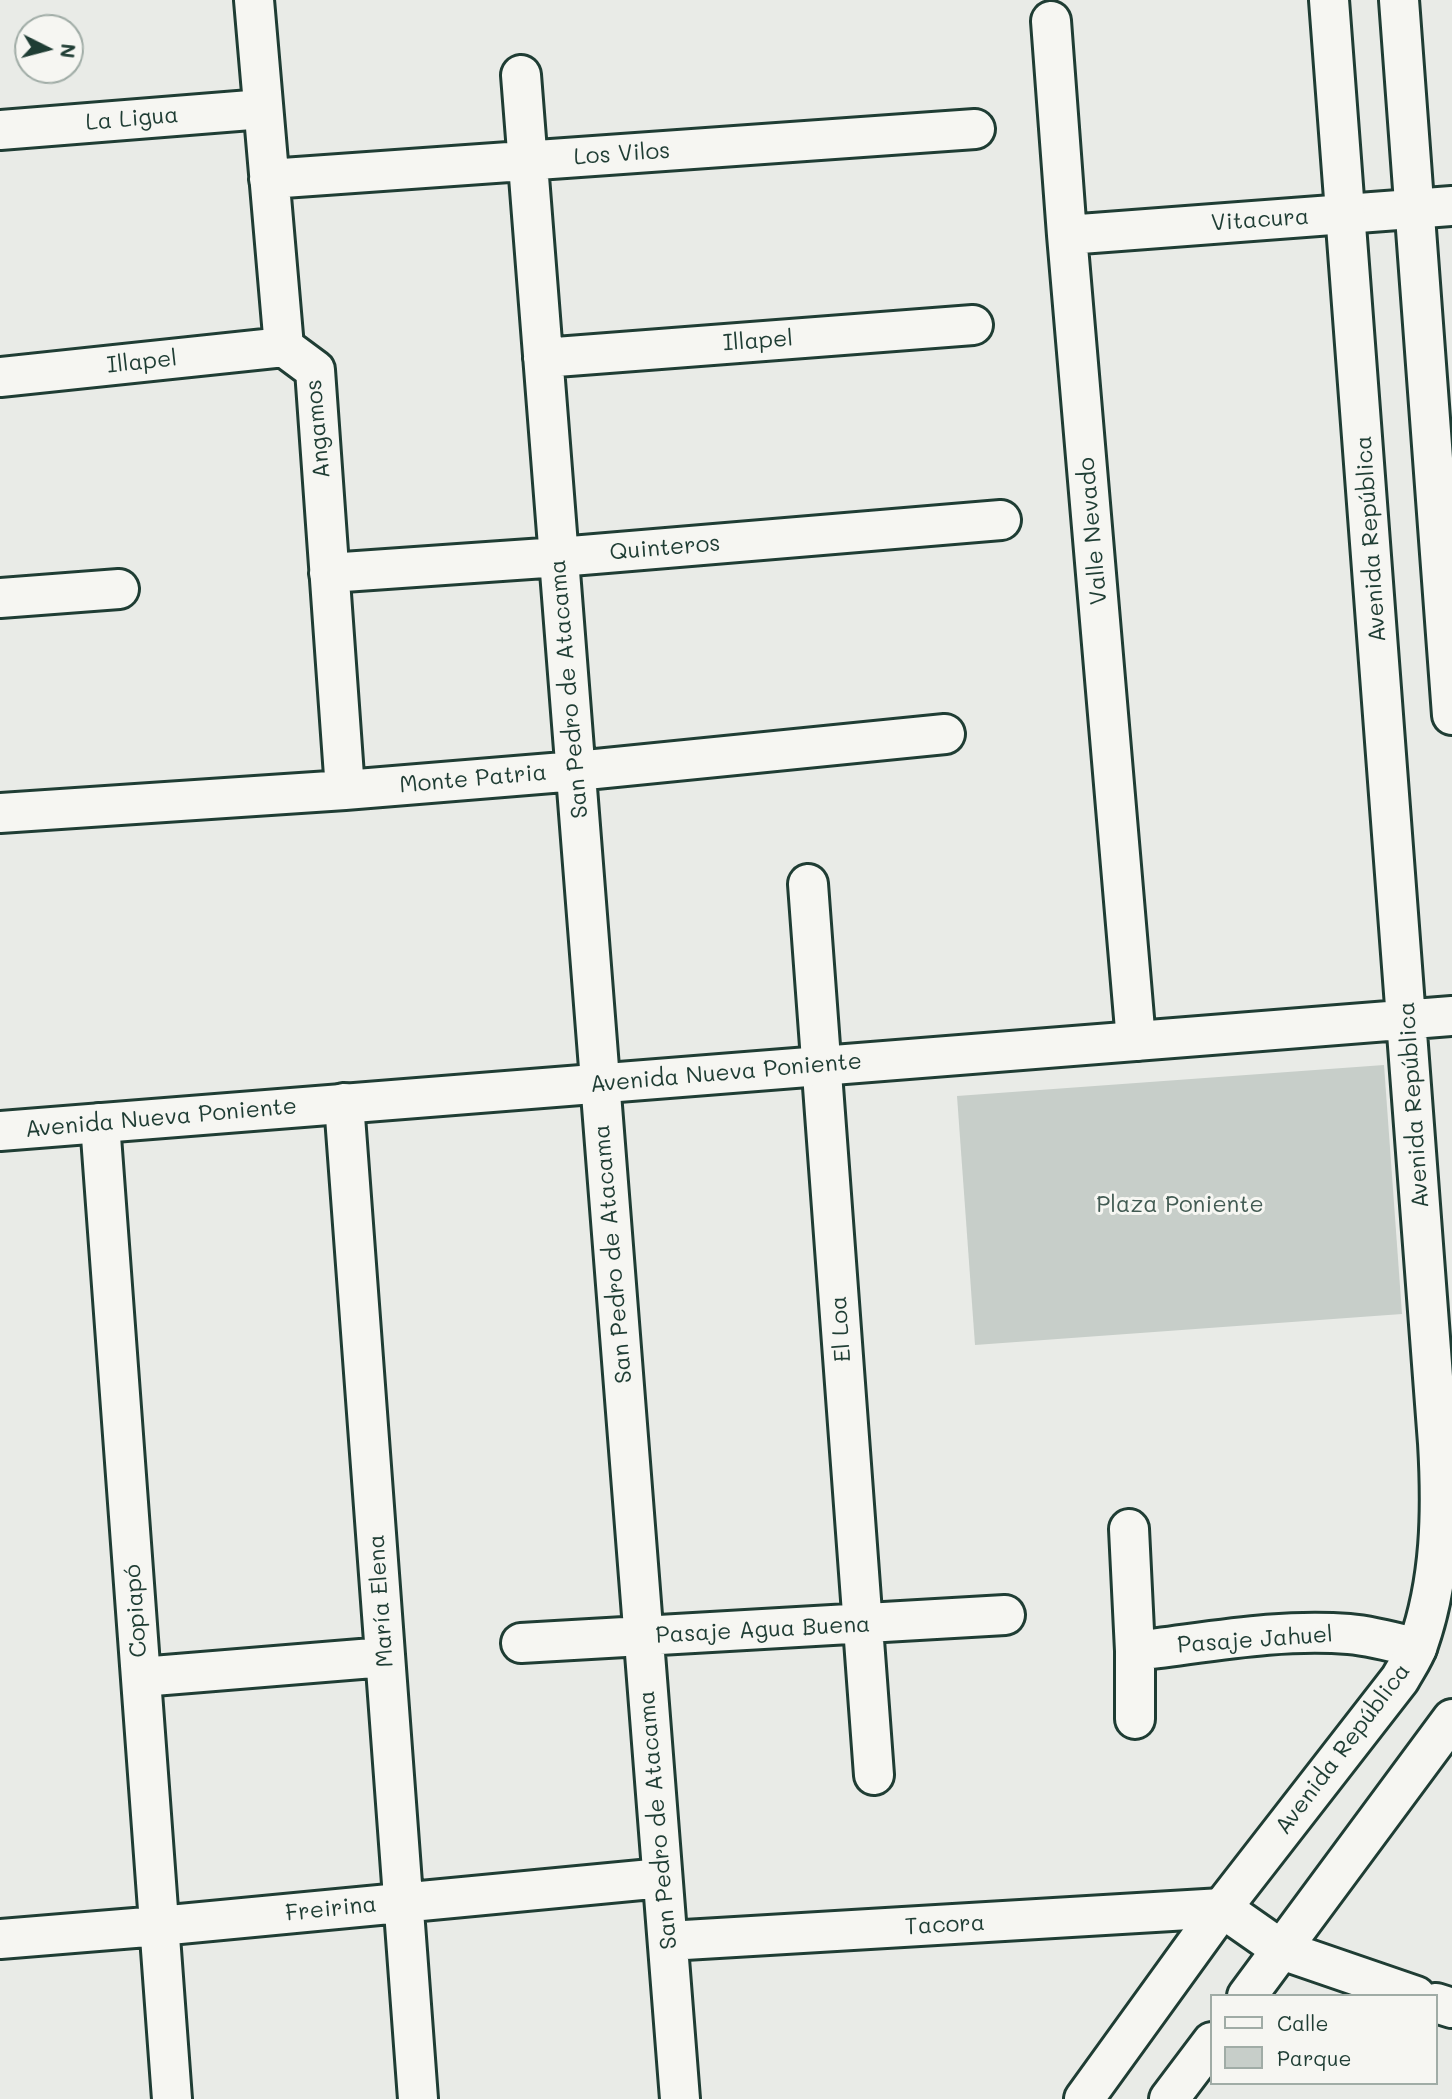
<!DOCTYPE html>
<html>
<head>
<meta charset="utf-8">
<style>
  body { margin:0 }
  #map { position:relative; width:1452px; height:2099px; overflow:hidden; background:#e9ebe7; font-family:Mali,sans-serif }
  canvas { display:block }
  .legend { position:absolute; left:1210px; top:1994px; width:228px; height:91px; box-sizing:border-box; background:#f6f6f2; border:2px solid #a0aca6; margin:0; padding:9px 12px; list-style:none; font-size:21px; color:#1f3d34 }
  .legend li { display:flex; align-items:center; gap:14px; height:35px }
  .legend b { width:35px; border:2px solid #a0aca6 }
  .north { position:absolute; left:14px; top:14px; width:70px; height:70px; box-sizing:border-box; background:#f6f6f2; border:2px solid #a0aca6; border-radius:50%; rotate:96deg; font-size:19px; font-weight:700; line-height:28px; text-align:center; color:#1f3d34 }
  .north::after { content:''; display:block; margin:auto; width:24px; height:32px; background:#1f3d34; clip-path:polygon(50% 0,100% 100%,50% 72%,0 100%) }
</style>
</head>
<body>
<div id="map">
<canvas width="1452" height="2099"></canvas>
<ul class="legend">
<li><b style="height:9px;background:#f6f6f2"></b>Calle</li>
<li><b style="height:19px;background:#c7cec9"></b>Parque</li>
</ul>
<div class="north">N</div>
</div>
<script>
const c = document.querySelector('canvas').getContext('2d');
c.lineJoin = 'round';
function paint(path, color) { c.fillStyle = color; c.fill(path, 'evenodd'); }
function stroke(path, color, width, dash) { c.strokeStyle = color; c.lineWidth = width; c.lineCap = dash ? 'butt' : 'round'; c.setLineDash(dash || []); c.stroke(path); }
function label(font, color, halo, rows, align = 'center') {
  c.font = font + ' Mali,sans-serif'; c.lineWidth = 6; c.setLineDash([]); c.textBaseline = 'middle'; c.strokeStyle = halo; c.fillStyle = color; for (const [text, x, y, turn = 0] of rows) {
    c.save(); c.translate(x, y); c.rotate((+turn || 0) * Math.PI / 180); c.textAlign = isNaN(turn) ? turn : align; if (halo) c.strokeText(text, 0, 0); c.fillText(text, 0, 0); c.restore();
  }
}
paint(new Path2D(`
  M1384,1065L1402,1314L975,1345L957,1096Z`), '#c7cec9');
const street = new Path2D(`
  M254,0L284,347L315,370L345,790
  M1051,21L1067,235L1136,1041
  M521,75L680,2099
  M0,130L263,109
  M269,179L975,129
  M1067,235L1452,206
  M543,358L973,325
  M0,377L284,347
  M329,573L559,557L1001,520
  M0,598L119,589
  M0,813L345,790L576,771L945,734
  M808,884L874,1775
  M344,1103L418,2099
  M100,1123L172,2099
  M1129,1529L1135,1651C1205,1643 1278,1628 1349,1634C1372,1636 1394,1642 1417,1648
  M521,1643L1005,1615
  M141,1677L385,1657
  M1135,1719V1651
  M0,1939L159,1926L662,1878
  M668,1941L1222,1908L1282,1950L1416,1996
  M1436,2003L1452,2008`);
const secondary = new Path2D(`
  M1399,0L1452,715
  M0,1131L1452,1016
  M1247,1996L1452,1719
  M1084,2099L1222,1908L1400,1679C1406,1668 1414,1657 1418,1645C1441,1580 1442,1511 1438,1443L1329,0
  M1169,2099L1212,2042`);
stroke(street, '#1f3d34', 44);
stroke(secondary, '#1f3d34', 44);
stroke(street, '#f6f6f2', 38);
stroke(secondary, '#f6f6f2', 38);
label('23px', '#1f3d34', '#f6f6f2', [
  ["La Ligua",132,119,-5],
  ["Los Vilos",622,154,-4],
  ["Vitacura",1260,220,-4],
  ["Illapel",758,341,-4],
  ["Illapel",142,362,-6],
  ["Angamos",318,429,-95],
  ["Valle Nevado",1093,531,-95],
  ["Avenida República",1371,539,-94],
  ["Quinteros",665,548,-5],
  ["San Pedro de Atacama",569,689,-95],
  ["Monte Patria",473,779,-5],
  ["Avenida Nueva Poniente",726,1073,-5],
  ["Avenida República",1414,1105,-94],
  ["Avenida Nueva Poniente",161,1118,-5],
  ["San Pedro de Atacama",613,1254,-95],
  ["El Loa",841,1329,-94],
  ["María Elena",381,1601,-94],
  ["Copiapó",136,1611,-94],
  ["Pasaje Agua Buena",763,1630,-3],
  ["Pasaje Jahuel",1255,1640,-4],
  ["Avenida República",1343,1749,-53],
  ["San Pedro de Atacama",658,1820,-95],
  ["Freirina",331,1909,-6],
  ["Tacora",945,1925,-3]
]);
label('23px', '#415a52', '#f6f6f2', [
  ["Plaza Poniente",1180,1205]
]);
</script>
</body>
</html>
